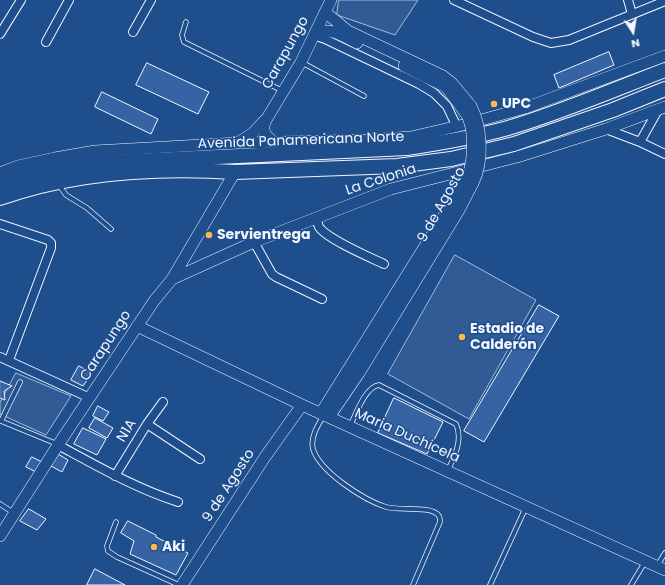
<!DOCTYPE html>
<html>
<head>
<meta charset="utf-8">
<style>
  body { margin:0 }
  #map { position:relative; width:665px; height:585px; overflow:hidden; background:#1f4e8c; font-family:Poppins,sans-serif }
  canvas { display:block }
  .north { position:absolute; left:613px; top:12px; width:40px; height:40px; -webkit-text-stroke:3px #1f4e8c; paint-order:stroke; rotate:168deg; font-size:11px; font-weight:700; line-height:16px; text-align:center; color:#f2f6ff }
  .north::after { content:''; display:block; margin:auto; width:14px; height:18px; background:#f2f6ff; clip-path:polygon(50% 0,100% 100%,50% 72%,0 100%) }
</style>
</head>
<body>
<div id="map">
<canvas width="665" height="585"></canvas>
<div class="north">N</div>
</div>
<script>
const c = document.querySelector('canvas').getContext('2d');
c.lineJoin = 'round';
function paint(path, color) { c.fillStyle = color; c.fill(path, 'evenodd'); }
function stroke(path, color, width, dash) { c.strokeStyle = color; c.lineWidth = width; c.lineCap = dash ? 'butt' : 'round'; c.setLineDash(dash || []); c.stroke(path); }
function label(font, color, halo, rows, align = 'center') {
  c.font = font + ' Poppins,sans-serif'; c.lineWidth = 3; c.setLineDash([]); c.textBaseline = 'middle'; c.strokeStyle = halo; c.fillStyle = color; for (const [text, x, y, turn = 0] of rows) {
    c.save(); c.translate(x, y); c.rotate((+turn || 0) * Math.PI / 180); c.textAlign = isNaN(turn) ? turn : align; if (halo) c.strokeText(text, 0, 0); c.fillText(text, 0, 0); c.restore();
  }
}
const green = new Path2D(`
  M339,0H418L395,35L337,15Z
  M455,255L536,300L469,419L388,374Z
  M16,373L71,396L46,435L0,414V403Z`);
paint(green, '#305b95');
stroke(green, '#a8bbd7', 1);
const building = new Path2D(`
  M609,52L614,65L559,88L554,75Z
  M147,63L209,92L198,114L136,85Z
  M102,92L158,119L151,134L95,107Z
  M539,305L559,316L484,442L464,431Z
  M79,366L92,373L83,386L71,380Z
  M0,381L12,386L4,391L5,400L0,398Z
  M394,398L443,422L427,454L378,433Z
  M98,406L109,412L103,421L93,416Z
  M95,418L113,428L107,438L89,428Z
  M83,428L106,439L97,455L74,444Z
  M58,454L68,460L62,472L51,466Z
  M32,457L44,463L38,473L26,467Z
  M29,509L46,519L37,530L20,521Z
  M128,521L156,535V537L188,553L176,575L130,554L134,541L121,533Z
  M95,569L125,585H87Z`);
paint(building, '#3563a3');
stroke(building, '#f2f6ff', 1);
const lane = new Path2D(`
  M186,22L182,35L184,42L283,91
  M301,62L364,96
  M59,185L66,195L87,208L111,229
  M20,382L1,421L57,444
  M324,415C318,425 310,437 313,449C320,472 364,500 386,507C398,511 432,505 439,516C440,518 440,520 440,522L413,585
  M350,426C356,414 365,387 379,385L456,424C463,439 455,456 448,470
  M0,504L14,513
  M116,522L107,546L108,551L117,557L179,585
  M657,566L665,553
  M490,585L526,507
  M631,585L645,562`);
const street = new Path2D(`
  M454,0L533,37L551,43L569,40L665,1
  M628,0L632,14
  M133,32L151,0
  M0,34L21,0
  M314,35L325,39L419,84L434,93L447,106L457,127
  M46,42L69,0
  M606,129L640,142L665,154
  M640,142L658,110
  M316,218C317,221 318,224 319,227C327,239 369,257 384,264
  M0,224L48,240L51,243V248L9,360
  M254,242L272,274L276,277L322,299
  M0,357L90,398
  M147,424L200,459
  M58,445C97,466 135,488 178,502
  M115,476L147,424L163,402`);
const secondary = new Path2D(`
  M325,12L348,31L443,76L452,83L471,106
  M315,33C332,27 342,36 357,43
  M404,66L446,87L461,107
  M239,142L253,133L265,120
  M273,142L266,135L263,128L266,120L301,62L331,0
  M0,173L18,166L55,158L95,151L238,143L368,140L411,137L463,125L525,108L665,56
  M172,279L254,242L391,189L517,157L606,129L665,107
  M137,326L302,405L665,570
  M321,413L465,182
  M329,417L359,373L459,210L473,183
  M0,536L58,445L154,301L172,279L235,172
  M182,585L265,457L302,405`);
const highway = new Path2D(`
  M0,184L41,172L91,163L407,148C441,143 475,137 508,128C562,112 613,90 665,70
  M0,198C74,172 157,167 235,172L397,166L451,159L514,144L613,110L665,89`);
stroke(lane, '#f2f6ff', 5.5);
stroke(street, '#f2f6ff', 10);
stroke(secondary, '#f2f6ff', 12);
stroke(highway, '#f2f6ff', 16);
stroke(lane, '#1f4e8c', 4);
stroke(street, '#1f4e8c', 8);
stroke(secondary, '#1f4e8c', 11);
stroke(highway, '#1f4e8c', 14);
const secondaryBridge = new Path2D(`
  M471,106C482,128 484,161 473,183
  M461,107C463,110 466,114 468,117C475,135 474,165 465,182`);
stroke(secondaryBridge, '#f2f6ff', 12, []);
stroke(secondaryBridge, '#1f4e8c', 11);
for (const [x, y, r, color] of [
  [494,104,4,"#ffb74d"],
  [209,235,4,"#ffb74d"],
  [462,337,4,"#ffb74d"],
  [154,547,4,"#ffb74d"]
]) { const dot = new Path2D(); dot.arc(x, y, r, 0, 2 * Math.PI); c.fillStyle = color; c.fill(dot); stroke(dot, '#1f4e8c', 1.5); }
label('14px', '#f2f6ff', '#1f4e8c', [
  ["Carapungo",286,53,-61],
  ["Avenida Panamericana Norte",301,141,-2],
  ["La Colonia",381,180,-18],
  ["9 de Agosto",442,205,-61],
  ["Carapungo",106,346,-57],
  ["N1A",127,431,-58],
  ["Maria Duchicela",407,436,24],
  ["9 de Agosto",229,486,-57]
]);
label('bold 14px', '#f2f6ff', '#1f4e8c', [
  ["UPC",502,104],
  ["Servientrega",217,235],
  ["Estadio de",470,329],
  ["Calderón",470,345],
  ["Aki",162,547]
], 'left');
</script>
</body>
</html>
